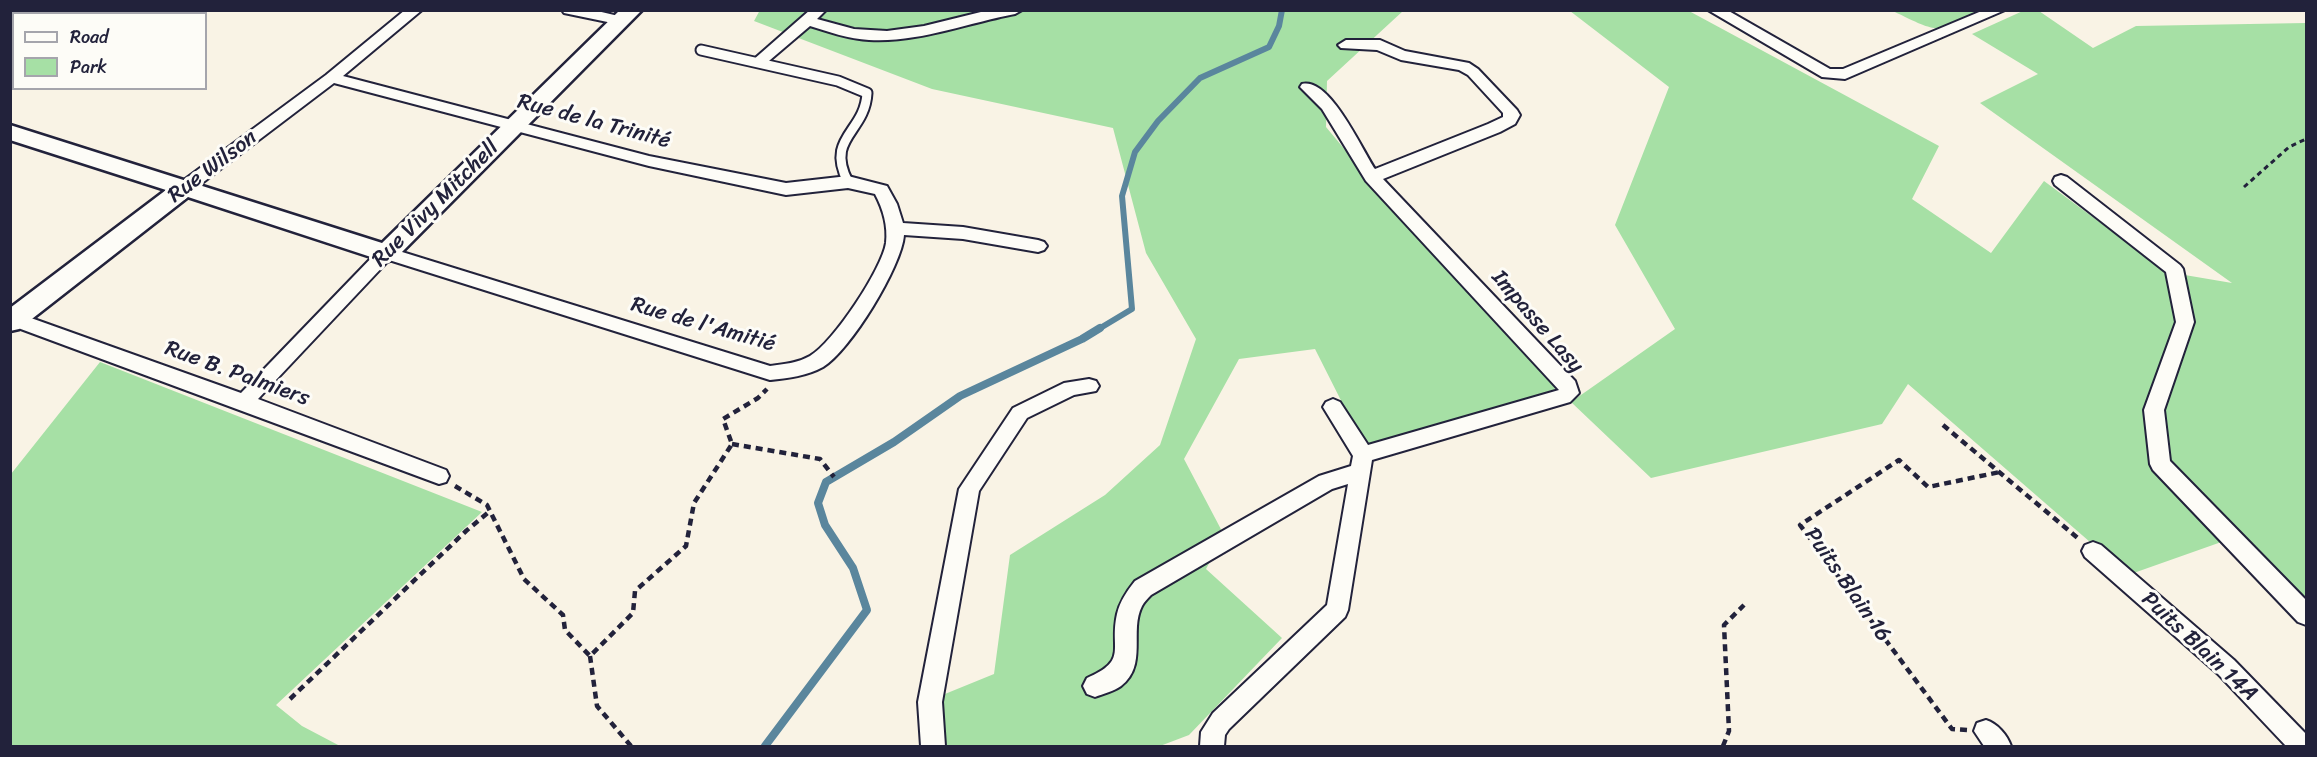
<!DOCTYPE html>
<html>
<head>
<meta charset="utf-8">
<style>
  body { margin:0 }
  #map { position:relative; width:2317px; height:757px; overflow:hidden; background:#f9f3e5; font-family:Sriracha,sans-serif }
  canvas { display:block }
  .frame { position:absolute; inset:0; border:12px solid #22223b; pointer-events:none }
  .legend { position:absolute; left:12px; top:12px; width:195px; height:78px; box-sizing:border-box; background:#fdfcf7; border:2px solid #a5a5ac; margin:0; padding:8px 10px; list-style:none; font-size:18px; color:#22223b }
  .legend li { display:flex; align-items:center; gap:12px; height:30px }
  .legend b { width:30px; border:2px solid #a5a5ac }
</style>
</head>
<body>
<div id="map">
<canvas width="2317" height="757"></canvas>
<div class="frame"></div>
<ul class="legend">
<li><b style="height:8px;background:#fdfcf7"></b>Road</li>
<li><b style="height:16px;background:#a6e0a5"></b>Park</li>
</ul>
</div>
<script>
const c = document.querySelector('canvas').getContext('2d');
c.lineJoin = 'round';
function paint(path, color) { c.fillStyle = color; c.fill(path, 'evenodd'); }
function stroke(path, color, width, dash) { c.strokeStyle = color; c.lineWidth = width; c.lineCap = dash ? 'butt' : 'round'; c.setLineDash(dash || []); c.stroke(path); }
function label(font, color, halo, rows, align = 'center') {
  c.font = font + ' Sriracha,sans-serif'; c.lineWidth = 6; c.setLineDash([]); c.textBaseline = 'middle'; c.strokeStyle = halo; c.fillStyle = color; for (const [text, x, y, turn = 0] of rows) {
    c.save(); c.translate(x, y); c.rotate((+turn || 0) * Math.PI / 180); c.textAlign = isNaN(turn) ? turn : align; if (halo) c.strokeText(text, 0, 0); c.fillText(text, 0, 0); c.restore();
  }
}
paint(new Path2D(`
  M760,10L1403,11L1327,81L1326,127L1406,223L1556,387L1550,395L1365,448L1315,349L1239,359L1184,459L1224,535L1206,569L1282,638L1189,735L1160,746H942L940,696L994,674L1010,555L1105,495L1160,445L1196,339L1146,253L1113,128L932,89L754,21Z
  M2025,10L2039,11L2093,48L2136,26L2306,23V616L2227,540L2128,575L1908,384L1882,424L1651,478L1571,402L1675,329L1615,225L1669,87L1570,11H1689L1939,146L1912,199L1991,253L2044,181L2167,272L2232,283L1980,103L2038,74L1972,34Z
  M1893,11H1984C1936,33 1942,35 1893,11Z
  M100,362L482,512L276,705L302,726L340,746H11V474Z`), '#a6e0a5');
stroke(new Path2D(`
  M1097,330L1132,309L1122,196L1135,152L1158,121L1200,78L1269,47L1279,26L1282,10`), '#5a869d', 6);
stroke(new Path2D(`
  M765,746L867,610L853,568L825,525L818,503L826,482L894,442L960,396L1082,339L1100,328`), '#5a869d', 8);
const lane = new Path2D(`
  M701,50L838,81L867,93C865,133 825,137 848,182`);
const street = new Path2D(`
  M405,10H422L343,76L649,156L786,183L848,176L887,186L897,204L903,223L963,227L1038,240L1044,242L1047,246L1044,250L1038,252L963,239L904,235C902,266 850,351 823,367C807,376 788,378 770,380L389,260L258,399L446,470L449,476L446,482L439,484L10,325V315L17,313L241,393L380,249L386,247L770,366C784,364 798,363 810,356C833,343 882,269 886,243C888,226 883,209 875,194L848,188L786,195L649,166L334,83L189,193H177L175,189L177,185L326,75Z
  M562,10H593L627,18L629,21L622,25L564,13Z
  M810,10H826L817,19L854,29L887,31L924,26L989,10H1022L1015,14C967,23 918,43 869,40C849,39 829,32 810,26L763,66H753L750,63L753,60Z
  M1708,10H1727L1830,69H1843L1984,10H2005L1845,79L1822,77Z
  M1346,40H1380L1405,51L1469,63L1478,69L1517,110L1520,115L1515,124L1500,132L1383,179L1575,381L1579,393L1570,402L1372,460L1348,610L1345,617L1229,729L1225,735L1224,746H1200L1201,732L1213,713L1327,605L1348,484L1332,489L1151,595C1148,598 1144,602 1142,606C1129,631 1148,665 1121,686C1114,691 1103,694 1095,697L1087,694L1083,686L1087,678C1129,660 1109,649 1117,614C1120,601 1127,591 1135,581L1319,476L1351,466L1353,456L1323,407L1326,402L1333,399L1340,402L1368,445L1559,390L1366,181L1322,109L1300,87L1302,84C1330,77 1362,150 1375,169L1488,124L1503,117V113L1468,75L1459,70L1401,60L1377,50L1341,48L1338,45Z
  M2061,175L2067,177L2180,265L2183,269L2194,322L2164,410L2170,461L2306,600V625L2298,622L2153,470L2150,464L2144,410L2176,322L2166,272L2055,185L2053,181L2055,177Z
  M1089,379L1096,381L1099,386L1096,391L1074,395L1027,418L979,491L942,702L945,746H921L918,702L959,489L1013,408L1064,383Z
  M2093,542L2101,545L2234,660L2306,734V746H2286L2218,674L2085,557L2082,551L2085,545Z
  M1986,720C1998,724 2007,735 2011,746H1984L1974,731L1977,723Z`);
const secondary = new Path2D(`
  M620,10H642L395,259L386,262L377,259L188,197L19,329L10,331V308L166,190L10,140V125L382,243Z`);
stroke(lane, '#22223b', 13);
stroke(street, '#22223b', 4);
stroke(secondary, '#22223b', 5);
stroke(new Path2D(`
  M2244,187L2289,147L2306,139`), '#22223b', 3, [5, 4]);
stroke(new Path2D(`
  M1943,425L2079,539
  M732,444L820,459L834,477
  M455,486L487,505L524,579L563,615L565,630L590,656L633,613L635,591L686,546L694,503L732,444L723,419L758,398L767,389
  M590,656L597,706L631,746
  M290,699L466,531L490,511
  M1967,730L1952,729L1800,525L1899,460L1928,487L2000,472
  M1723,746L1729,731L1724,625L1744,605`), '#22223b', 4.5, [7, 5]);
stroke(lane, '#fdfcf7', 9);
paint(street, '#fdfcf7');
paint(secondary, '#fdfcf7');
label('22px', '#22223b', '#fdfcf7', [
  ["Rue de la Trinité",594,122,15],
  ["Rue Wilson",213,167,-37],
  ["Rue Vivy Mitchell",436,204,-45],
  ["Impasse Lasy",1537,322,49],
  ["Rue de l'Amitié",703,325,16],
  ["Rue B. Palmiers",237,374,20],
  ["Puits Blain 16",1847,585,55],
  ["Puits Blain 14A",2199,647,43]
]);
</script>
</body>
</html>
